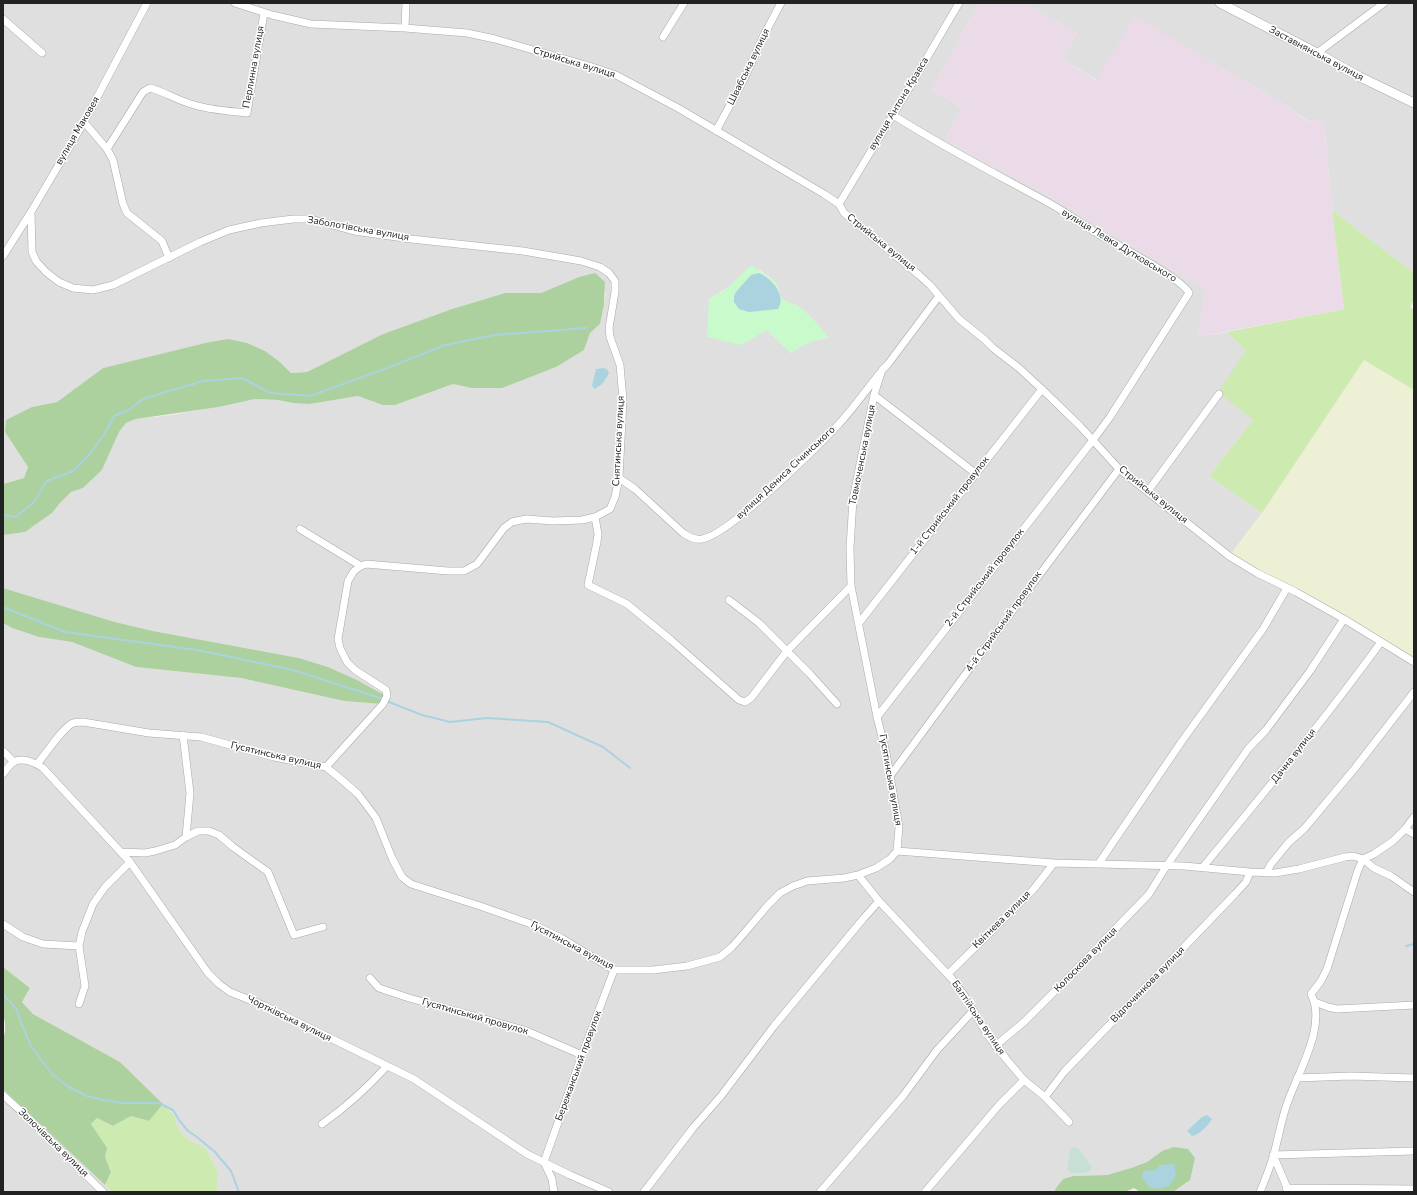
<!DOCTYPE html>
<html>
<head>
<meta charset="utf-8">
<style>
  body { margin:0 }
  #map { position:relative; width:1417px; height:1195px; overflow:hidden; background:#f2efe9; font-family:"Nunito Sans",sans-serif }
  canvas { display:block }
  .frame { position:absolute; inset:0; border:4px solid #222; pointer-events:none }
</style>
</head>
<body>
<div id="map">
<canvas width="1417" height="1195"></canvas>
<div class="frame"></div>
</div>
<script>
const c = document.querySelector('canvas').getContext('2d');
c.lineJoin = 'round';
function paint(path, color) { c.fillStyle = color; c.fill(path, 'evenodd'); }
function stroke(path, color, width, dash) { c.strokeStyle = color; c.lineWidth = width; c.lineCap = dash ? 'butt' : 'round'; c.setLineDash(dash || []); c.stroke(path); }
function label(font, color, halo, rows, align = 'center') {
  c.font = font + ' "Nunito Sans",sans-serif'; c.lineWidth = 3; c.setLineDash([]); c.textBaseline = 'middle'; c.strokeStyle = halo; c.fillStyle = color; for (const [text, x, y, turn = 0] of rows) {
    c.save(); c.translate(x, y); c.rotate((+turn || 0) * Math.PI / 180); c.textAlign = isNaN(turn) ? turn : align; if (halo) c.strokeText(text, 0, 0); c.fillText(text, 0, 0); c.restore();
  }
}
paint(new Path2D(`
  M3,3H979L932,90L962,108L945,140L1044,193L1206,290L1198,337L1227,332L1246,351L1253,420L1209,476L1262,513L1230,555L1414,661V1192H1173L1190,1180L1162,1151L1147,1162L1131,1168L1107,1175L1073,1176L1063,1179L1056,1188L1054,1192H217L218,1173L207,1149L188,1139L180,1132L174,1115L120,1062L33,1014L22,1002L30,988L3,967V623L12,628L39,637L72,642L136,667L241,678L344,701L382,704L328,667L299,658L153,631L115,622L3,588V535L25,532L52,513L60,503L71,492L83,488L102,470L119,432L126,423L136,419L172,415L255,399L278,400L293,403L358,396L395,405L453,384L471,388L584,350L590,333L600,324L604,305L606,292L579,277L541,293H505L452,309L383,334L307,372L291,373L281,363L205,343L103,368L88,379L57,402L32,407L5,432L28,467L24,478L3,484ZM759,269L775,282L777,285L781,298L788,303L797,305L816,323L828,338L808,342L791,353L767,330L709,299ZM602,368L606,378L598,388L592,385L596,369Z
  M1024,3H1414V273L1332,210L1324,123L1319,120L1308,121L1274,98L1205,58L1097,80L1062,59L1077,33Z
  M3,1089L58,1140L112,1192H3Z`), '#e0dfdf');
paint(new Path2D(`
  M979,3H1024L1077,33L1062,59L1096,80L1135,16L1205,58L1274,98L1307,121L1319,120L1324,123L1332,210L1344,309L1198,337L1206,290L1044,193L945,140L962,108L932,90Z`), '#ebdbe8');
paint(new Path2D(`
  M1364,359L1414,390V661L1230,555L1262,513Z`), '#eef0d5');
paint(new Path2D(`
  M1332,210L1414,273V300L1410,307L1414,310V390L1364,360L1262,513L1209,476L1253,420L1218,392L1246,351L1227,332L1344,309Z
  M163,1104L174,1115L180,1132L188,1139L207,1149L218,1173L217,1192H112L105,1185L111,1172L91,1124L97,1118L113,1126L131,1116L149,1121Z`), '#cdebb0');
paint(new Path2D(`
  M595,273L605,282L604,305L600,324L590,333L584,350L556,367L502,388H471L453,384L395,405H383L358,396L309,404L293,403L278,400L255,399L218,407L136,419L126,423L119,432L102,470L83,488L71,492L60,503L52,513L25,532L3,535V484L24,478L28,467L5,432L6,420L32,407L57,402L103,368L205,343L228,339L247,343L265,351L281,363L291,373L307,372L383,334L452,309L505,293H541L579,277Z
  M3,588L115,622L153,631L299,658L328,667L357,680L386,696L382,704L344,701L241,678L136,667L72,642L39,637L12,628L3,623Z
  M3,967L30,988L22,1002L33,1014L120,1062L163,1104L149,1121L131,1116L113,1126L97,1118L91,1124L107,1148L105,1157L111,1172L105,1185L3,1089V1039C6,1031 6,1023 3,1015Z
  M1174,1147L1188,1149L1195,1158L1190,1180L1173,1192H1140L1134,1188L1125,1192H1054L1056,1188L1063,1179L1073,1176L1107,1175L1131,1168L1147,1162L1162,1151Z`), '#add19e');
paint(new Path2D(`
  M1073,1147L1078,1148L1092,1167L1090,1171L1084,1173H1070L1067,1169L1070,1150Z`), '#c6e0d4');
paint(new Path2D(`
  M753,266L775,282L777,285L781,298C786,303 792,302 798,306C810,314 820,327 829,338C812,340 804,344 791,353L767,330L741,345L707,337L709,299L725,290L749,267Z`), '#c8facc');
paint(new Path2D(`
  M759,273C771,278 787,295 778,309L749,312L739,309L734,302V296L736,292L751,275Z
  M602,368L607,369L609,373C606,379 601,387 594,389L592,385L596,369Z
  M1207,1115L1212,1119C1207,1127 1200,1134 1192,1136L1187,1131L1202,1117Z
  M1174,1164L1176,1175L1169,1186L1158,1189L1149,1187L1142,1177L1143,1171L1156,1170L1160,1165Z`), '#aad3df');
stroke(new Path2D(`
  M3,515L16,517L33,503L47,481L73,471L89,455L105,433L114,416L129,410L143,399L203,381L242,378L270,393L310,396L385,369L445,345L494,335L587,328
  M3,607L65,632L197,650L293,670L374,696L422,715L450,722L487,718L548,722L603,747L630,768
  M1406,946L1414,944
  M3,994L17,1010L22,1025L31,1046L52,1074L69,1087L87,1096L103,1100L123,1103H159L173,1110L179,1120L188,1131L197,1137L215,1152L231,1171L239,1192`), '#aad3df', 2);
const minor = new Path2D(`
  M235,3L272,15L311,24L405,28L467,33L495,39L589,66L616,75L678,108L824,194L839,204L844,213L919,275L930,285L959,319L984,339L993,348L1019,368L1047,394L1080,426L1119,469L1229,556L1257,573L1296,592L1344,619L1414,662
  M3,19L42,53
  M405,28L406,3
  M663,37L684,3
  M1317,53L1384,3
  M84,122L107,149L113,160L123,204L127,213L162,241L169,258
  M716,131L744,79L764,35L781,3
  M107,149L143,92L150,88C165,92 177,100 191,104C209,110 228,111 247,113L264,13
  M839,204L911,85L959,3
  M31,212L32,252L36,261L46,272L59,282L73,288L93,290L113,285L200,242L229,230L261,223L293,219H311L354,231L411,239L523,251L581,261L600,267L609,273L615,281V292L609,328L610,337L620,365L623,400L619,478L615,497L610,509L595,517L582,520L553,521L526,519L512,522L504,528L477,564L464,571H448L366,564L361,566L354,571L348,581L338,639L340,648L347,662L355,670L386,690L387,696L383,704L326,767
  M3,256L31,212L84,122L147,3
  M874,395L975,473
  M619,478L635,489L683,533C689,537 694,540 702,539C729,535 816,448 838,425C853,409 866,390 880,373
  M1148,491L1219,394
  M595,517L598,534L597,542L588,585L627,604L671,640L739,700L745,702L751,698L787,651L851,586
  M300,529L361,566
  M729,600L759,623L810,674L837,704
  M859,623L1042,389
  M877,717L1093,440L1110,417L1189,293C1183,279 1117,245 1100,235C1083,225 1067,213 1049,203C996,174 943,147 893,115
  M183,735L190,793L186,837
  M3,751L14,762
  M37,764C46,754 62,728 73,723C76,722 80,722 83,722L149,733L201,737L274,757L326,767L342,780L358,794L376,818L392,858L402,877L411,884L480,906L534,925L561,938L614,970H653L687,966L720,957L732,947L746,931L768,905L780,893L793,886L807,881L844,878L858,875L876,868L890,859L897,851L899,827L886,753L877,717L851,586L850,548L853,499L874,395L882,370L888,364L939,296
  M3,774C6,770 10,764 14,762C23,757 36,763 43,768L130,862L208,973L219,984L230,992L265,1006L414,1079L527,1154L570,1175L609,1192
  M890,776L1016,606L1119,469
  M1405,829L1414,834
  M897,851L1054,863L1184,866L1250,872L1275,873L1299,869L1345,857L1353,856L1363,859L1374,868L1391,876L1414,892
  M122,852L145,853L155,851L175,845L186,837L198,831H209L219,835L233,847L268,872L294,935L323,927
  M1099,863L1182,741L1263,629L1287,588
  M1203,867C1264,793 1325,719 1381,642
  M1266,873L1271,864L1289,842L1304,829L1355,768L1414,692
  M858,875L879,901L952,979L964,995L987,1034L1007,1060L1024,1080L1045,1097L1069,1122
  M3,924L23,937L43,944L79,946
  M948,974L1033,890L1054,863
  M370,978L379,988L409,998L524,1030L582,1055
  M1315,1002L1328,1007L1337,1009L1414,1005
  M79,1004L85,986L79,946L82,932L93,904L105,887L130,862
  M995,1046L1024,1022L1070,976L1149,894L1167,865L1248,749L1266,730L1310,671L1344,619
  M1297,1078L1351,1076L1414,1078
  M3,1095L24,1114L103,1192
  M1045,1097L1064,1072L1235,894L1246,882L1250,872
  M322,1124C346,1107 368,1087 387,1066
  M1286,1188L1414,1189
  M554,1192L552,1179L544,1162L582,1055L614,970
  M644,1192L693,1128L721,1096L774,1026L863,919L879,901
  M820,1192L903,1096L937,1050L973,1011
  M925,1192L999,1105L1024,1080
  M1260,1192C1265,1180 1270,1167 1274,1154C1278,1139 1281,1122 1286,1107C1296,1075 1328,1027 1311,994L1321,981L1327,969L1358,870L1363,859L1374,854L1393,841L1405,829L1414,817
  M1289,1192L1273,1155L1414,1151`);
const tertiary = new Path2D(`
  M1220,3L1317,53L1360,77L1414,103`);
stroke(minor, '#a9a9a9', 8);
stroke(tertiary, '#a9a9a9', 10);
stroke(minor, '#fff', 7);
stroke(tertiary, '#fff', 9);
label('10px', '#222', '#fff', [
  ["Заставнянська вулиця",1316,54,28],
  ["Стрийська вулиця",574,63,17],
  ["Перлинна вулиця",254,67,-80],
  ["Швабська вулиця",749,67,-64],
  ["вулиця Антона Кравса",899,104,-59],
  ["вулиця Маковея",78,131,-60],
  ["Заболотівська вулиця",358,229,10],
  ["Стрийська вулиця",881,243,39],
  ["вулиця Левка Дутковського",1119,246,31],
  ["Снятинська вулиця",619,441,-87],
  ["Товмоченська вулиця",863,455,-79],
  ["вулиця Дениса Січинського",786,473,-43],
  ["Стрийська вулиця",1153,495,39],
  ["1-й Стрийський провулок",950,506,-52],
  ["2-й Стрийський провулок",985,578,-52],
  ["4-й Стрийський провулок",1004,622,-54],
  ["Гусятинська вулиця",276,756,13],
  ["Дачна вулиця",1294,756,-52],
  ["Гусятинська вулиця",890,780,80],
  ["Квітнева вулиця",1002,920,-45],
  ["Гусятинська вулиця",572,946,28],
  ["Колоскова вулиця",1086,960,-46],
  ["Відпочинкова вулиця",1148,985,-46],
  ["Гусятинський провулок",475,1017,16],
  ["Балтійська вулиця",978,1018,56],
  ["Чортківська вулиця",289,1019,26],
  ["Бережанський провулок",579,1066,-70],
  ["Золочівська вулиця",53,1143,44]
]);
</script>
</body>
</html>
